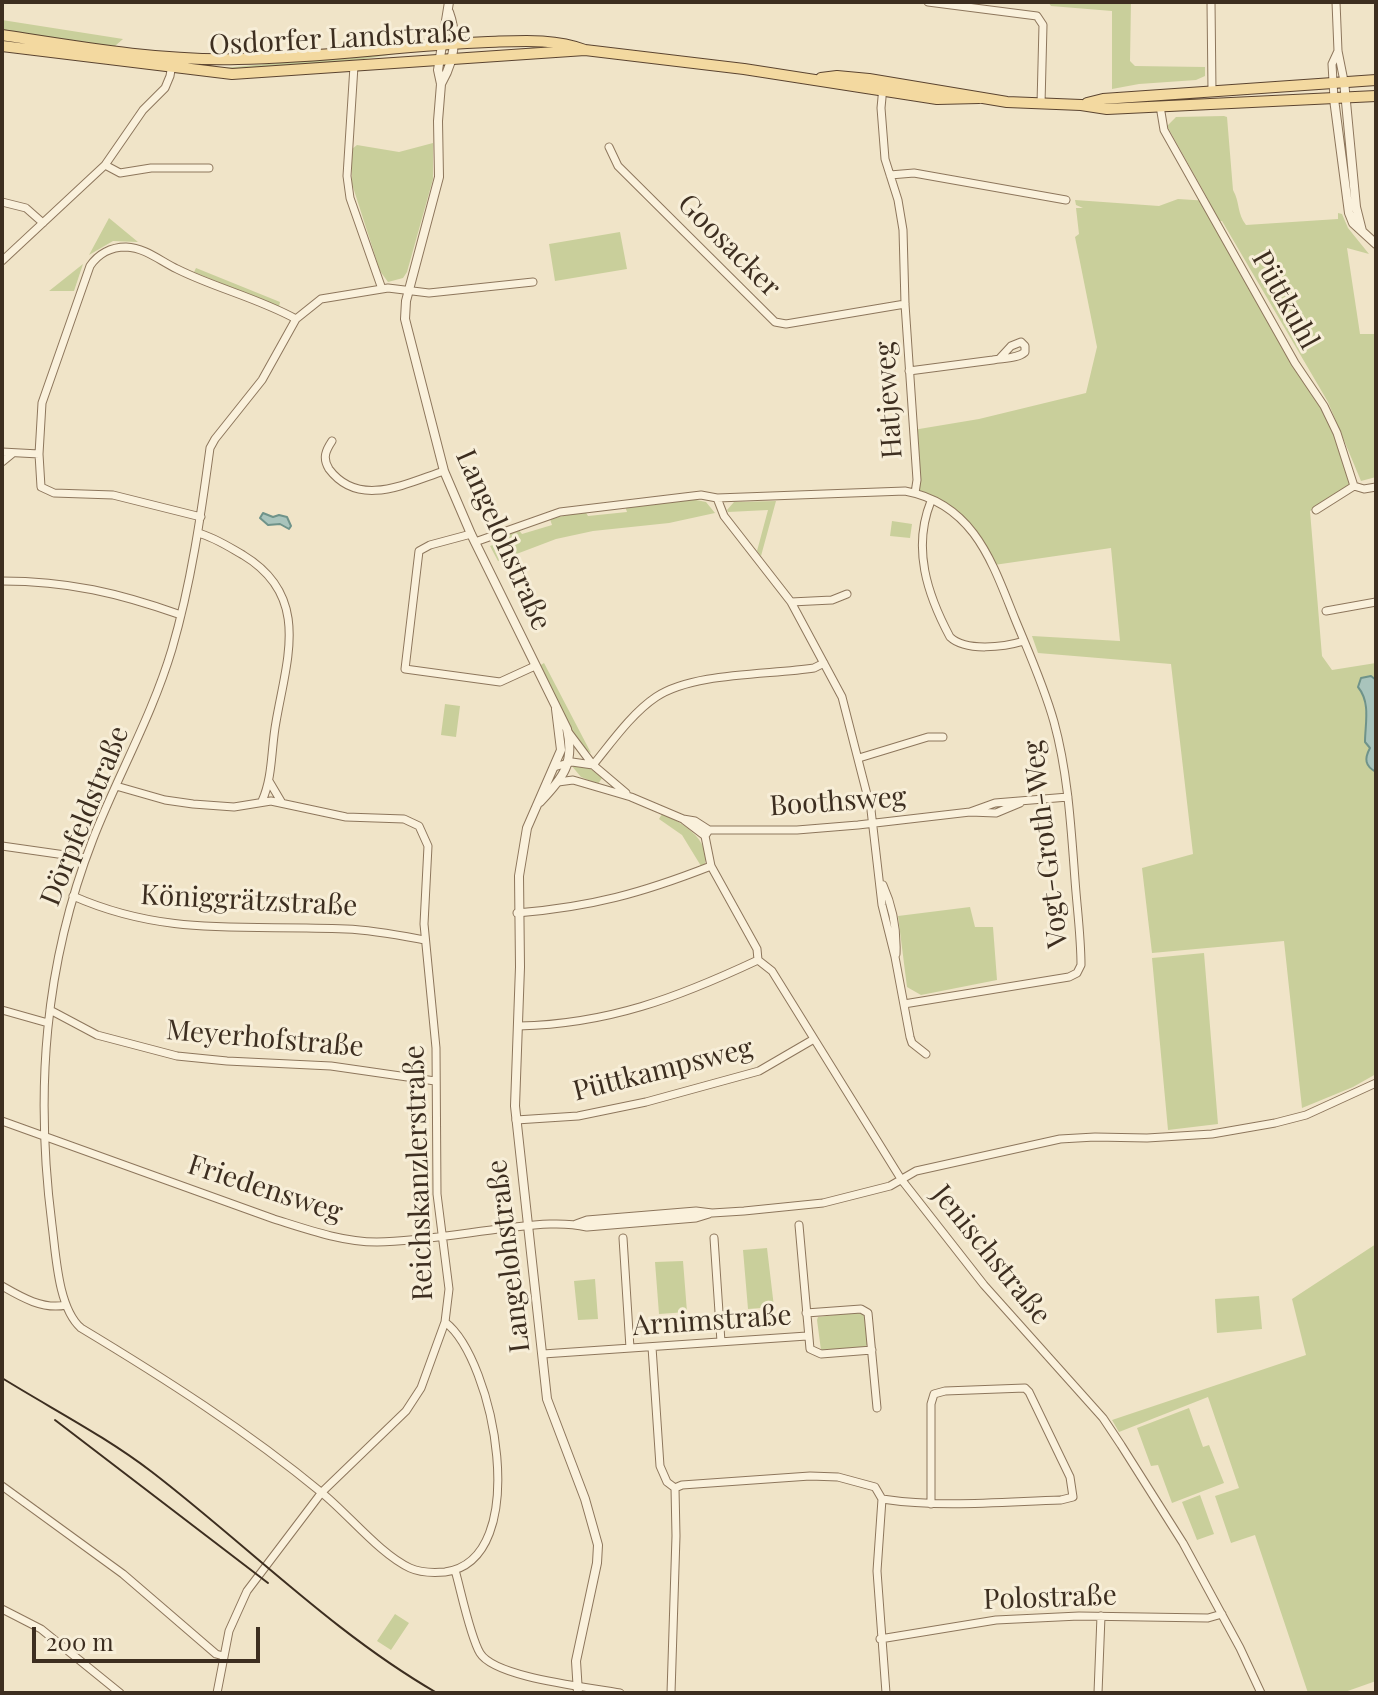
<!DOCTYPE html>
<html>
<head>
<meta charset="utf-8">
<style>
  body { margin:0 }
  #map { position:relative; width:1378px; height:1695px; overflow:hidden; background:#f0e4c8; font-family:"Playfair Display",serif }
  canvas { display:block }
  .frame { position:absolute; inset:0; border:4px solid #3d2e20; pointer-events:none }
  .scale { position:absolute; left:32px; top:1627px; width:228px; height:36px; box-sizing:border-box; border:4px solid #3d2e20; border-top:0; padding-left:10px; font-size:24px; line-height:28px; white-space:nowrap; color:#3d2e20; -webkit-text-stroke:6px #f7eed8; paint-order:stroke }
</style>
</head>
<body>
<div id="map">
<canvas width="1378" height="1695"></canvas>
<div class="frame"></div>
<div class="scale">200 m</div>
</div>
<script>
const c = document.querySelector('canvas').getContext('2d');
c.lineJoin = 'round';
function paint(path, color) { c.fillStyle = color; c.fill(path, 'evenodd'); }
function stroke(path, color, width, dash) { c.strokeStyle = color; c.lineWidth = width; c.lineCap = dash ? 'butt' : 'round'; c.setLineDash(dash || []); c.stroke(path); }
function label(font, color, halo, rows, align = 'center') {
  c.font = font + ' "Playfair Display",serif'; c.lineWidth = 6; c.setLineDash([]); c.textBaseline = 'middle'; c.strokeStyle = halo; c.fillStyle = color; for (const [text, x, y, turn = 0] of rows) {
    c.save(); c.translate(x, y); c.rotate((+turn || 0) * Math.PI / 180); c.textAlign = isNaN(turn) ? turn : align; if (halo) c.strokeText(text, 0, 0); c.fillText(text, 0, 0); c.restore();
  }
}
paint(new Path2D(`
  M1048,2H1131L1130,61L1135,66L1205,67V76L1196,80L1139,84L1112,89V11L1051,6Z
  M2,20L123,39L115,46L110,47L2,31Z
  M420,50L345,62L262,69L223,68Z
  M1224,116L1227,117L1233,190C1240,202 1237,214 1246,225L1338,219V213L1342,214L1348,228L1369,254L1347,248L1360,334H1376V477L1361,481L1328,402L1222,221H1217L1329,417L1354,486L1310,511L1322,656L1332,670L1376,663V680L1374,678L1358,687L1363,693L1368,727L1366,730L1370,748C1363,758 1366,767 1376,772V1074L1353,1087L1302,1108L1284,941L1152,953L1142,868L1193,854L1171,664L1038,653L1032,636L1120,641L1111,548L994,565L961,518L915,493L913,430L979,419L1086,393L1097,347L1075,237L1079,234L1076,208H1083L1076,205L1075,200L1159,206L1178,199L1209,201L1167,126L1176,117Z
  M433,143V179L407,272L403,278L388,282L380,271L352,184V149L357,145L399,152Z
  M109,218L138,242L113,241L89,255Z
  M620,232L627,269L555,281L549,244Z
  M83,264L74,291H49Z
  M196,268L280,302L279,307L194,272Z
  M691,499L706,502L715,513L669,523L593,531L556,539L498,561L490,546L501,542L499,537L518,529L522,534L552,525L550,519L585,511L588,516L627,512L625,506Z
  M776,501L761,556L757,551L768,510L728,512L727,510L734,502Z
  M892,521L912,524L910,538L890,536Z
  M544,663L591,753C569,740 551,690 539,666Z
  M445,704L460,706L456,737L441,735Z
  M571,765L587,766L602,778L598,784L581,777Z
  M662,814C682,822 710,839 705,864L701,866L682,835L659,819Z
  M970,907L975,927H993L997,980L921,995L907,987L898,916Z
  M1204,953L1218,1124L1168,1130L1152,958Z
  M1376,1244V1681L1342,1693H1308L1255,1535L1231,1543L1215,1496L1239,1488L1208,1397L1119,1432L1112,1420L1306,1355L1292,1299Z
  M767,1248L774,1307L748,1309L743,1250Z
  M683,1261L687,1312L659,1314L655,1262Z
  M595,1279L598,1319L578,1320L574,1281Z
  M1259,1296L1262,1329L1217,1333L1215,1299Z
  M861,1312L866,1317L867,1345L863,1348L821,1350L817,1320L818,1317Z
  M1189,1408L1203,1447L1209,1445L1224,1483L1172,1503L1158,1465L1151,1466L1137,1428Z
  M1200,1495L1214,1534L1197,1540L1182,1502Z
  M395,1614L409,1623L391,1650L377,1641Z`), '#c9cf9b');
const water = new Path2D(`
  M263,513L273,517L279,515L287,517L291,526L289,529L280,524L268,525L260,518Z
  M1371,676L1376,680V772C1365,766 1364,759 1370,748L1365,742C1365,724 1371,703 1358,687L1361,678Z`);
paint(water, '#a9c4bc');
stroke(water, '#6f938a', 2);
const minor = new Path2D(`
  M928,2L1037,16L1043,25L1041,104
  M1211,2L1212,91
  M1336,2L1338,51L1344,81
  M354,66L347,176L350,198L382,289
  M883,87L881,108L885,159L898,200L903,230L905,304L917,480L915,493
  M1334,99L1332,64L1338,51
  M1160,106L1164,130L1295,363L1324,406L1337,433L1354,486
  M609,147L618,166L775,322L786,324L905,304
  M105,165L120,173L151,168H209
  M890,175L914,173L1066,200
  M2,202L26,208L43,223
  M2,261L105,165L143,110L165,88L170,76L172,64
  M909,371L993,360C1003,358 1017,359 1025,352V346L1021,342L1011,346L999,359
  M332,441C326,450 322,458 329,469C359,509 407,483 444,471
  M2,452L39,454
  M2,462L13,453
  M1354,486L1364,489L1376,487
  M717,498L724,516L791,602L842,697L871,810L882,905L895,957L910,1037L912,1043L926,1054
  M931,501C912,548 927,594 950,637C966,652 1004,647 1024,641
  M1316,510L1354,486
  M201,517L113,495L54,493L41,487L39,454L42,403L90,266C98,254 111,247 126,247C146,248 160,261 177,269C215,288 258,298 296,319
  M198,533C214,537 229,547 243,555C311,596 287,658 276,722C271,748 273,777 262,801
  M471,534L430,545L419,551L405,669L500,682L535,666
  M475,542L560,512L701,495L717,498L905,491C974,504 992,562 1015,619C1029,653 1044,686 1054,722C1068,773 1071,827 1075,880C1077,908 1081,937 1081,965L1077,973L1069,977L904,1004
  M2,581C68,581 119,593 181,615
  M791,602L832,600L847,594
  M1326,611L1376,602
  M569,733L593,765L626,793
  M859,758L928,737H943
  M593,765C611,743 632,713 656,697C693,672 770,675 814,668L824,663
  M554,767L572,762L593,765
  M269,781L282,803
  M558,782L573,780L631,797L683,819L695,821L709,830
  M116,786L165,800L193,804L234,807L271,801L346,817L404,819L419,826L428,846L424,924L436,1048L437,1194L449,1289L445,1322L421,1388L406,1411L322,1492L247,1591L229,1631L217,1693
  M970,812L995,803L1068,797
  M684,820L705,836
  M709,830L705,836L711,866L757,949L758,960L772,971L901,1179L984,1285L1103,1418L1121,1445L1183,1543L1240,1648L1261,1693
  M709,830H797L858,825L970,812L996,813L1020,803
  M2,846L86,858
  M883,885C893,907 897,930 896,954
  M73,896C168,938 247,924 346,929C373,930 398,935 425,940
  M517,913C591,907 642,893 711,866
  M2,1010L48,1023
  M50,1010L97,1035L177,1056L227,1061L331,1066L435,1081
  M519,1026C608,1024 677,998 758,960
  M516,1120L578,1116L646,1102L759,1071L814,1039
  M2,1121L274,1219C306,1229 342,1242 377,1242C420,1241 464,1233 507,1228C533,1225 561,1221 587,1227L696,1218L709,1214
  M576,1224L587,1220L696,1211L712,1213L744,1211L823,1203L890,1186L916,1171L1060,1139L1095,1137L1147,1138L1212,1134L1275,1123L1306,1115L1376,1083
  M799,1225L810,1349L821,1354L872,1350
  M623,1238L630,1348
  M714,1238L721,1342
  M2,1286C21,1297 43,1310 66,1305
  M806,1313L861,1309L868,1313L877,1408
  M445,1322C494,1359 534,1560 445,1572C433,1573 421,1573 410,1568C381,1555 348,1514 322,1493C247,1431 164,1378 81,1328C58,1308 56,1255 52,1225C35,1092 44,965 93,839C118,775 152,716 172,649C191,584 201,515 210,448L215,439L262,380L296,319L321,299L388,288L429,293L533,282
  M652,1347L660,1466L667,1482L675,1488
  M543,1354L807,1336
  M2,1486L123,1574L216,1654L223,1656
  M675,1488L682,1485L810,1476L838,1477L875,1487L882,1499
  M882,1499C941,1508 1002,1502 1061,1500L1073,1497L1070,1477L1029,1392L1025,1388L945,1391L934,1394L931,1404V1504
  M882,1499L877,1571L886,1693
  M455,1570C461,1591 470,1636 480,1653C495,1678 589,1687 620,1693
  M2,1609L41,1629L120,1693
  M880,1639L996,1620L1079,1616L1208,1618L1222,1614
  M671,1693L676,1536L675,1488
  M1098,1693L1101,1616`);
const tertiary = new Path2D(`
  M449,2L438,70L441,84L438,121L439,177L406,301L405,319L444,471L471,534L567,729C575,763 563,778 540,802
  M1344,81L1356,207L1362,231
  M441,84C455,60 458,37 449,12
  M1334,99L1349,213L1353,223L1376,244
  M556,709L561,750L527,828L519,876L520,967L515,1106L547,1399L585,1499L598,1545L597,1563L576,1661L578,1693`);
const primary = new Path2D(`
  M2,35C80,47 159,61 238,59C322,58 405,45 488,42C520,41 554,38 585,50
  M2,46L232,74L585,50L744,69L937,99L979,98
  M821,78L837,76L869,79L1007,102L1081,105L1107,109L1376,96
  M1087,103L1103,99L1376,80`);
stroke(minor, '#8d765c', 9);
stroke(tertiary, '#8d765c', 10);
stroke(primary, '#5b4430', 12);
stroke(minor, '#faf1dc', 7);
stroke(tertiary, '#faf1dc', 8);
stroke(primary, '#f3d9a0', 10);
stroke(new Path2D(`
  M2,1378C52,1409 105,1436 152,1472C247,1545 333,1633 437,1693
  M55,1420L268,1583`), '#3d2e20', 2);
label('28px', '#3d2e20', '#f7eed8', [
  ["Osdorfer Landstraße",340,39,-3],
  ["Goosacker",729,246,45],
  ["Püttkuhl",1285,300,61],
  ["Hatjeweg",889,400,-94],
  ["Langelohstraße",503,540,66],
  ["Boothsweg",838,802,-4],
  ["Dörpfeldstraße",85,816,-68],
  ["Vogt-Groth-Weg",1046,844,-97],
  ["Königgrätzstraße",249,901,3],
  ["Meyerhofstraße",265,1039,5],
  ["Püttkampsweg",663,1070,-14],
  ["Reichskanzlerstraße",419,1173,-92],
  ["Friedensweg",265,1189,18],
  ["Jenischstraße",991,1255,51],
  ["Langelohstraße",509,1256,-97],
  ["Arnimstraße",712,1321,-4],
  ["Polostraße",1050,1598,-2]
]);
</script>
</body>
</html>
